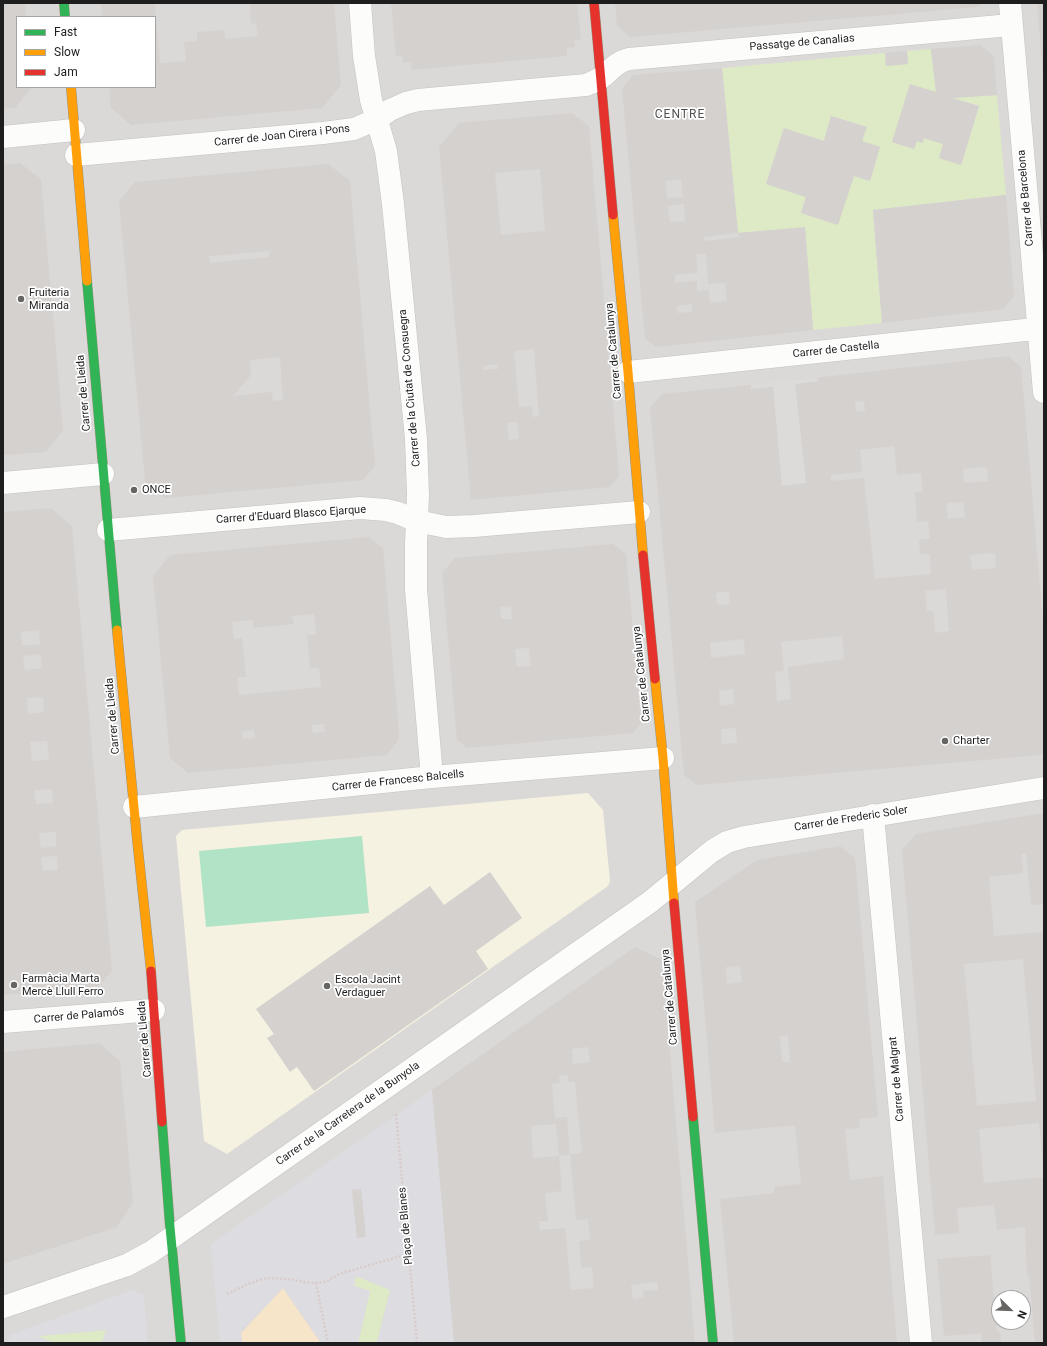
<!DOCTYPE html>
<html>
<head>
<meta charset="utf-8">
<style>
  body { margin:0 }
  #map { position:relative; width:1047px; height:1346px; overflow:hidden; background:#ece9e7; font-family:Roboto,sans-serif }
  canvas { display:block }
  .frame { position:absolute; inset:0; border:4px solid #1e1e1e; pointer-events:none }
  .legend { position:absolute; left:16px; top:16px; width:140px; height:72px; box-sizing:border-box; background:#fff; border:1px solid #a5a5a5; margin:0; padding:5px 7px; list-style:none; font-size:12px; color:#1e1e1e }
  .legend li { display:flex; align-items:center; gap:8px; height:20px }
  .legend b { width:20px; border:1px solid #a5a5a5 }
  .north { position:absolute; left:991px; top:1290px; width:40px; height:40px; box-sizing:border-box; background:#fff; border:1px solid #a5a5a5; border-radius:50%; rotate:113deg; font-size:11px; font-weight:700; line-height:16px; text-align:center; color:#1e1e1e }
  .north::after { content:''; display:block; margin:auto; width:14px; height:18px; background:#666564; clip-path:polygon(50% 0,100% 100%,50% 72%,0 100%) }
</style>
</head>
<body>
<div id="map">
<canvas width="1047" height="1346"></canvas>
<div class="frame"></div>
<ul class="legend">
<li><b style="height:5px;background:#30b455"></b>Fast</li>
<li><b style="height:5px;background:#ff9f0a"></b>Slow</li>
<li><b style="height:5px;background:#e5322d"></b>Jam</li>
</ul>
<div class="north">N</div>
</div>
<script>
const c = document.querySelector('canvas').getContext('2d');
c.lineJoin = 'round';
function paint(path, color) { c.fillStyle = color; c.fill(path, 'evenodd'); }
function stroke(path, color, width, dash) { c.strokeStyle = color; c.lineWidth = width; c.lineCap = dash ? 'butt' : 'round'; c.setLineDash(dash || []); c.stroke(path); }
function label(font, color, halo, rows, align = 'center') {
  c.font = font + ' Roboto,sans-serif'; c.lineWidth = 3.5; c.setLineDash([]); c.textBaseline = 'middle'; c.strokeStyle = halo; c.fillStyle = color; for (const [text, x, y, turn = 0] of rows) {
    c.save(); c.translate(x, y); c.rotate((+turn || 0) * Math.PI / 180); c.textAlign = isNaN(turn) ? turn : align; if (halo) c.strokeText(text, 0, 0); c.fillText(text, 0, 0); c.restore();
  }
}
paint(new Path2D(`
  M3,3H1044V1343H3ZM17,17H155V87H17ZM999,1298H1023V1322H999Z`), '#dbd9d8');
paint(new Path2D(`
  M588,793L603,810L610,881L608,886L227,1154L204,1141L176,836L182,830Z`), '#f6f2e1');
paint(new Path2D(`
  M931,49L936,92L910,85L892,142L914,149L917,141L922,143L924,138L943,144L939,158L961,165L979,106L952,98L997,95L1006,195L873,210L882,323L813,330L805,228L738,233L722,68L885,53L886,66L908,64L907,51ZM831,116L866,127L862,141L880,147L870,181L854,176L838,224L801,213L806,197L766,184L784,129L824,141Z
  M356,1276L390,1290L377,1343H358L370,1291L354,1286Z
  M107,1330L102,1343H54L37,1336Z`), '#dee9c5');
paint(new Path2D(`
  M283,1288L321,1343H242L241,1333Z`), '#f6e5c9');
paint(new Path2D(`
  M362,836L369,913L206,927L199,851Z`), '#b1e3c6');
paint(new Path2D(`
  M817,378L831,481L760,488L751,385Z`), '#dcdbda');
paint(new Path2D(`
  M432,1090L454,1343H377L390,1290L356,1276L354,1286L370,1291L358,1343H321L283,1288L241,1332L242,1343H220L211,1244ZM352,1190H361L365,1237L357,1238Z
  M132,1290L144,1295L147,1343H102L106,1330L38,1336L54,1343H6L11,1335Z`), '#dddde1');
paint(new Path2D(`
  M3,3H25L26,17H17V87H32L15,108L3,109Z
  M101,3H155L156,17H102Z
  M250,3H334L341,85L322,108L131,125L111,108L109,87H155V18H156L160,63L186,61L184,42L197,41V32L224,30L225,39L258,36L256,23L251,24Z
  M391,3H577L581,40H574L575,47L567,48V56L411,70V62L403,63L402,56H396Z
  M615,3H981L978,7L630,37L617,26Z
  M1037,3H1044V76H1043Z
  M980,45L994,56L997,95L952,98L979,106L961,165L939,158L943,144L924,138L922,143L917,141L914,149L892,142L910,84L936,92L931,49Z
  M907,51L908,64L886,66L885,53Z
  M722,68L738,233L704,237V241L739,237L738,233L805,227L813,330L656,347L645,338L622,89L633,75ZM681,179L683,197L667,198L666,181ZM684,204L685,221L670,222L668,206ZM696,254H706L708,284L725,283L727,301L710,303L709,290L697,291V281L675,283V275L698,273ZM692,304V312L677,313V306Z
  M572,113L589,126L619,476L610,487L471,500L439,147L459,123ZM540,169L545,231L501,235L495,173ZM534,349L539,416L533,417L532,406L519,407L514,351ZM497,364L498,369L483,370V366ZM517,422L519,439L509,440L507,423Z
  M831,116L867,127L862,141L880,147L870,181L854,176L838,225L801,213L806,197L766,184L784,128L824,141Z
  M20,163L41,179L63,430L46,452L3,455V165Z
  M328,164L350,181L375,466L363,480L165,498L145,481L119,201L135,182ZM269,251V257L210,263L209,256ZM280,357L283,400L273,401L272,392L233,396L251,375L250,360Z
  M1006,195L1014,296L1003,309L882,323L873,210Z
  M1008,356L1021,367L1023,388L1044,634V751L1041,755L697,785L684,775L650,408L662,394L751,385V389L773,387L782,486L806,483L795,384L818,381L817,378L823,377ZM864,401L865,411L856,412L855,402ZM894,446L897,475L921,473L923,491L915,492L917,522L928,521L930,538L919,540L920,554H930L931,574L875,579L864,478L831,481V475L862,472L860,450ZM987,467L988,481L964,483L963,469ZM963,502L965,517L948,519L946,503ZM995,553L996,568L972,570L970,555ZM946,589L949,631L935,633L933,611H927L925,591ZM729,591L730,604L717,605L716,593ZM842,636L844,659L788,667L791,699L777,701L775,672L784,671L781,642ZM744,639L745,654L711,658L710,643ZM733,689L734,704L720,706L719,691ZM736,728L737,743L722,744L721,729Z
  M51,508L72,526L112,971L99,986L3,995V512ZM39,630L40,644L22,646L21,632ZM41,654L42,668L25,670L23,656ZM43,697L44,712L28,714L27,698ZM47,741L49,760L32,761L30,742ZM52,789L53,803L36,804L34,790ZM56,832V846L41,848L39,833ZM57,856L58,870L43,871L41,857Z
  M369,537L383,548L397,709L399,739L387,755L188,773L170,758L153,576L170,555ZM314,614L316,635H307L310,668H319L321,687L239,695L237,677H246L242,638L234,639L232,622L253,620V628L294,624L292,616ZM324,724L325,732L313,733L312,725ZM254,730L255,738L243,739L242,731Z
  M613,544L626,554L641,723L633,733L467,748L457,740L442,573L455,558ZM511,606L512,619H501L500,607ZM529,648L531,666L517,667L515,649Z
  M1044,813V904L1031,905L1026,853L1021,854L1023,873L989,877L994,936L1044,932V1168H1043L1039,1123L979,1129L984,1183L1044,1177V1343H1035L1029,1276H1027L1025,1227L997,1230L994,1205L957,1208L959,1233L935,1235L902,850L916,834ZM1023,959L1036,1101L977,1106L964,964Z
  M840,846L855,858L878,1117L859,1119L860,1128L845,1129L850,1180L883,1176L897,1343H734L720,1199L774,1193V1187L801,1184L795,1125L715,1133L695,902L757,860ZM740,966L742,982L727,984L726,967ZM788,1035L790,1062H782L780,1036Z
  M490,872L522,918L476,951L488,969L314,1091L297,1067L290,1072L267,1038L274,1034L256,1009L430,886L444,905Z
  M635,947L662,960L695,1343H454L432,1090ZM588,1047L590,1062L573,1064L572,1049ZM568,1075V1082H575L582,1153L570,1154L576,1220L588,1219L590,1240L579,1241L581,1268L592,1267L594,1288L571,1290L565,1228L540,1230L539,1221H548L545,1193L562,1191L559,1156L570,1154L567,1117L555,1118L552,1084L560,1083L559,1076ZM556,1124L559,1156L533,1158L531,1126ZM657,1282L658,1290L643,1291L644,1298L633,1299L631,1285Z
  M99,1043L120,1061L133,1202L117,1227L3,1264V1052Z
  M361,1189L366,1237L357,1238L352,1190Z
  M990,1255L997,1332H1000L1001,1343H982L981,1333L944,1336L937,1259Z`), '#d4d1cf');
const street = new Path2D(`
  M360,3L364,56L371,100L386,151L393,204L416,439L418,495L416,544V589L432,777
  M1010,3L1044,392
  M3,137L74,130
  M76,155L323,133L354,129L377,119L390,110L406,103L418,100L586,85C591,83 596,81 601,78C611,70 616,62 629,59L1011,25
  M628,372L1044,328
  M3,483L103,474
  M108,530L360,508L386,510L398,513L417,521L446,527L474,526L639,512
  M134,807L432,777L663,758
  M873,815L921,1343
  M3,1022L154,1010
  M3,1307L127,1265L151,1252L650,902L712,851L727,842L744,837L1044,788`);
const fast = new Path2D(`
  M64,3L65,17
  M87,281L117,630
  M693,1117L713,1343
  M162,1122L170,1227L181,1343`);
const slow = new Path2D(`
  M71,87L87,281
  M613,215L628,372L643,555
  M117,630L137,839L151,971
  M655,679L663,758L674,903`);
const jam = new Path2D(`
  M594,3L613,215
  M643,555L655,679
  M674,903L693,1117
  M151,971L162,1122`);
stroke(street, '#c3c2c1', 23);
stroke(fast, '#96947e', 10);
stroke(slow, '#96947e', 10);
stroke(jam, '#96947e', 10);
stroke(new Path2D(`
  M396,1114L417,1343
  M316,1283L328,1343
  M227,1294L248,1284L266,1278L288,1279L310,1283L326,1282L339,1274L408,1254`), '#dacaca', 2.5, [2, 2]);
stroke(street, '#fcfcfb', 22);
stroke(fast, '#30b455', 9);
stroke(slow, '#ff9f0a', 9);
stroke(jam, '#e5322d', 9);
for (const [x, y, r, color] of [
  [21,299,4,"#666564"],
  [134,490,4,"#666564"],
  [945,741,4,"#666564"],
  [14,985,4,"#666564"],
  [327,986,4,"#666564"]
]) { const dot = new Path2D(); dot.arc(x, y, r, 0, 2 * Math.PI); c.fillStyle = color; c.fill(dot); stroke(dot, '#fff', 1.5); }
label('11px', '#1e1e1e', '#fff', [
  ["Passatge de Canalias",802,43,-5],
  ["Carrer de Joan Cirera i Pons",282,136,-6],
  ["Carrer de Barcelona",1026,198,-95],
  ["Carrer de Castella",836,350,-6],
  ["Carrer de Catalunya",614,351,-95],
  ["Carrer de la Ciutat de Consuegra",410,388,-95],
  ["Carrer de Lleida",84,393,-95],
  ["Carrer d'Eduard Blasco Ejarque",291,515,-4],
  ["Carrer de Catalunya",642,674,-96],
  ["Carrer de Lleida",113,716,-95],
  ["Carrer de Francesc Balcells",398,781,-6],
  ["Carrer de Frederic Soler",851,819,-9],
  ["Carrer de Catalunya",670,997,-95],
  ["Carrer de Palamós",79,1016,-5],
  ["Carrer de Lleida",145,1039,-95],
  ["Carrer de Malgrat",897,1079,-95],
  ["Carrer de la Carretera de la Bunyola",348,1114,-35],
  ["Plaça de Blanes",406,1226,-95]
]);
label('11px', '#1e1e1e', '#fff', [
  ["Fruiteria",29,293],
  ["Miranda",29,306],
  ["ONCE",142,490],
  ["Charter",953,741],
  ["Farmàcia Marta",22,979],
  ["Mercè Llull Ferro",22,992],
  ["Escola Jacint",335,980],
  ["Verdaguer",335,993]
], 'left');
c.letterSpacing = '1px';
label('12px', '#515151', '#fff', [
  ["CENTRE",680,115]
]);
c.letterSpacing = '0px';
</script>
</body>
</html>
